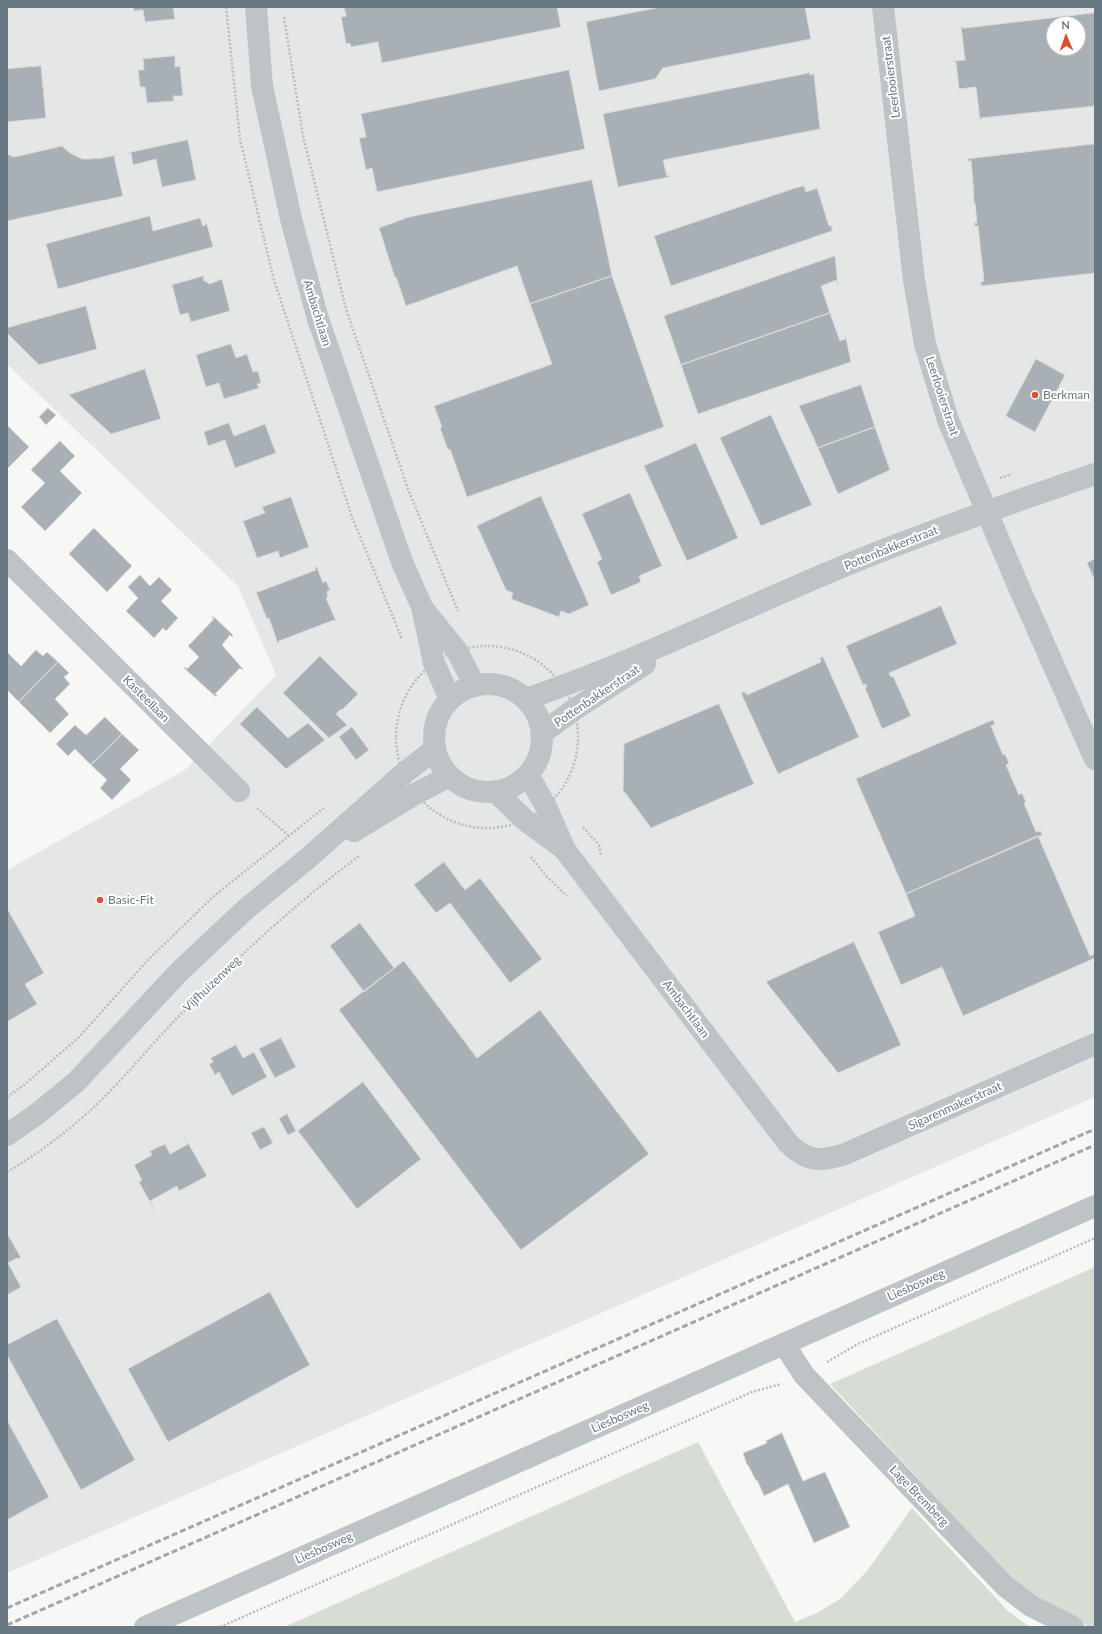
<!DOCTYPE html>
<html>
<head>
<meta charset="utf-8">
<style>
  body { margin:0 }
  #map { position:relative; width:1102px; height:1634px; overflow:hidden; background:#f7f7f5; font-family:Lato,sans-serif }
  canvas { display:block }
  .frame { position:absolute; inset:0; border:8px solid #687984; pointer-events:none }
  .north { position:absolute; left:1046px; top:16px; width:40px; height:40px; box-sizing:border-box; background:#fff; border:1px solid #c3c9ce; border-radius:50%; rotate:358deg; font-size:11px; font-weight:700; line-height:16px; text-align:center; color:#687984 }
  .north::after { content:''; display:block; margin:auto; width:14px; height:18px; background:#d85133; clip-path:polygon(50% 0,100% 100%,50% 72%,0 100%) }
</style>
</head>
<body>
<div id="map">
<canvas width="1102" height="1634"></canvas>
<div class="frame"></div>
<div class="north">N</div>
</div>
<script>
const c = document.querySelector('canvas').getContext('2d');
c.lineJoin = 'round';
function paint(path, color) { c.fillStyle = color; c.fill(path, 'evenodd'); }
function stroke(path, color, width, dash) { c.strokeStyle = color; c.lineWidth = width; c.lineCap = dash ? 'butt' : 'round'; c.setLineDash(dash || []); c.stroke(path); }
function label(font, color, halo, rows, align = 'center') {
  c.font = font + ' Lato,sans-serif'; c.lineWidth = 4; c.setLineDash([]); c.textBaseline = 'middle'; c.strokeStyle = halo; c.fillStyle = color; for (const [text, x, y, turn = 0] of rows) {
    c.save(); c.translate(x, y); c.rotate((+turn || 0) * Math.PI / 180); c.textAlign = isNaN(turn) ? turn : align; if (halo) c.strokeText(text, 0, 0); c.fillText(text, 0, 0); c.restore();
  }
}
paint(new Path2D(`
  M7,7H1095V1097L7,1573V870L185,770L276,675L238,586L7,364ZM1054,24H1078V48H1054Z`), '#e5e6e6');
paint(new Path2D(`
  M1095,1267V1627H1090L1053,1611L1031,1595L999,1565L830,1384Z
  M698,1442L795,1622L817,1613L840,1599L867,1571L912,1508L1008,1611L1030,1627H284Z`), '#d7dcd4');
const building = new Path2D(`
  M134,7H173L175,19L145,22L143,10L134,11Z
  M344,7H557L561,27L382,63L378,42L351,47L350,43L346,44L341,17L346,16Z
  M661,7H805L811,39L663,68L655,79L599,91L586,22Z
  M1095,13V106L981,118L980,120L976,87L959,89L956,62L953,61L965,60L961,26L963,28ZM1054,24H1078V48H1054Z
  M175,56V67L180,66L183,96H173L174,101L147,103L145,87H140L138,70H144L143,59Z
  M41,66L46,118L7,122V69Z
  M569,70L585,149L377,192L372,168L366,170L359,138L366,137L361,114Z
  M810,73V75L814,74L820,129L663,160L667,176L669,175V177L618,187L603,114Z
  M188,140L196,180L162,187L156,159L133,165L131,153L128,154V153Z
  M1095,144V273L981,286V282L984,281L978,226H975L974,223H977L975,203H974L973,182L971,181H973L971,161H968V159Z
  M63,146V147L70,153L82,159H91L97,158V159L117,155L114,157L123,196L106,200V201L104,200L7,221V154L14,157Z
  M592,180L612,276L530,304L517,266L406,306L396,277L395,278L379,228L409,217Z
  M804,186L806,192L817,188L829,226L831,225L832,231L671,286L654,236L792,189Z
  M150,216L153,231L200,218L203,226L207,224L213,247L58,289L46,244Z
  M835,256L838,286L837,280L821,286L830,313L681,365L664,316Z
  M204,276L203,280L210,284L222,279L230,311L191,322L188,313L180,315L172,285Z
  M612,276L664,427L467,497L450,449L448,450L440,428L442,427L434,406L552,364L530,304Z
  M86,306L97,349L39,365L7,333V328Z
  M830,313L840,341L846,339L845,333L851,362L698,414L681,365Z
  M231,344L236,358L247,354L253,372L258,371L261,383L257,384L259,388L224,399L219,383L206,387L196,355Z
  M1036,359L1065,375L1035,432L1006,416Z
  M145,369L161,419H160L111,434L69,395Z
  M861,385L875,427L818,448L799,406Z
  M48,408L56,415L46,425L39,417Z
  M771,415L812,505L761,526L720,438Z
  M229,423L234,436L265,424L276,453L235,468L225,440L208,446L204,432Z
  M7,425L29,447L7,469Z
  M875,427L890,470L838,494L818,448Z
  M60,441L75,456L60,471L82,493L45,531L21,507L45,483L31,470Z
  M696,443L738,538L687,561L644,466Z
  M630,493L662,566L639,576L641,582L611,595L597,562L602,559L582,514Z
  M541,496L589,605L569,614L561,611L559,617L511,599L513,593L506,590L477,526Z
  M291,497L309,547L280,558L278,551L257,558L243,521L265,513L262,507Z
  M94,528L132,566L107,592L69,554Z
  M1095,559V581L1087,563Z
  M317,567L323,583L326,581L330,590L327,592L328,597L326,598L336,621L334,620L279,641L278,644L269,618L267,619L256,592L257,591L258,592L316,570L315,568Z
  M140,575L150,586L159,577L172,590L161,601L178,618L166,631L163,628L154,638L126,611L138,598L128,587Z
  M941,606L957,644L889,673L891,677L893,676L911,716L882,729L865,688L867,687L865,684L863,685L846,646Z
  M214,617L233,635L232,637L230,635L222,645L243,669L242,670L240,668L215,694L217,695L216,697L184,668L185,667L187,669L199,657L188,646L214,619L212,618Z
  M36,650L43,656L47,652L58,662L19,702L7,690V652L21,666Z
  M320,656L358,694L342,710L341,709L336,714L347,725L329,738L283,693Z
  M823,657L859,737L778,774L741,693L745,692L747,695L821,662L820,658Z
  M58,662L69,673L64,677L70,684L55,699L69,714L50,733L19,702Z
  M719,704L754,784L651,828L623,790L624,744Z
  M257,707L288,738L308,723L325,740L286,769L240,724Z
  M105,717L122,734L91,765L75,749L68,756L56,744L75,725L86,735Z
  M993,720L995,724L991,726L1003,755L1005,754L1009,763L1006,765L1019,795L1022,793L1026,802L1024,803L1036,832L1041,831L1042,835L906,894L856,779Z
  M352,727L369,750L356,760L339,737Z
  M122,734L139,750L120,769L131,780L112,800L100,788L107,780L91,765Z
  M1038,836L1090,956L1094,954L1095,958L963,1016L942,967L901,985L878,932L915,916L906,894Z
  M444,862L465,890L480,878L542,959L510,983L450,903L436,913L414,885Z
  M8,910L44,973L25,984L37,1004L7,1022V911Z
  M360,923L394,968L364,992L330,946Z
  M854,942L901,1045L838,1073L766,982Z
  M404,961L477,1058L540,1010L649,1154L521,1250L339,1010Z
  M281,1038L296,1067L275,1078L259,1049Z
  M236,1045L243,1058L254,1052L267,1077L232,1096L219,1072L215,1075L209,1064L213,1062L211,1058Z
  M363,1082L421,1159L357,1209L298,1131Z
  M287,1114L296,1131L288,1135L279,1119Z
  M264,1127L273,1143L260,1150L251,1133Z
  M184,1136L207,1176L179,1191L177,1186L150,1201L156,1213L139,1182L142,1180L134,1165L152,1155L150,1151L165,1144L170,1154L188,1144Z
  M7,1233L21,1258L18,1259L17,1258L8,1263L21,1287L7,1295Z
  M270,1292L310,1365L168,1442L128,1369Z
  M57,1319L135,1460L81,1490L7,1355V1345Z
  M7,1420L49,1497L7,1520Z
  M782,1433L803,1481L825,1472L850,1527L814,1543L788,1484L764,1496L757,1480L756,1481L748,1465H747L743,1453L767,1443L766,1441Z`);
paint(building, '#a8b0b5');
stroke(building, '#d9d9d7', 1);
stroke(new Path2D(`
  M226,7L240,139L274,280L352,517L402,639
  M284,17L303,136L346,309L408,489L458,611
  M1000,478L1012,474
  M396 737a91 91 0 1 1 182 0a91 91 0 1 1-182 0Z
  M257,808L288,835
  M583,827L599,845L601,854
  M531,857L546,876L567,896
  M7,1097L24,1085L79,1037L147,961L214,896L325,807
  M7,1172C38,1154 68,1131 94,1107C126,1077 152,1043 183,1012C238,957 296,903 359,856
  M827,1362L858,1344L1095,1238
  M220,1627L752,1392L781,1384`), '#b9bcbe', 2.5, [2, 2]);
stroke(new Path2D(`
  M256,7L262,86L291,219L318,319L402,562L422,607L434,663L450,699
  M883,7L914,280L925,344L948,420L1017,583L1095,759
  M7,560L239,791
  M424,610L457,651L475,686
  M434 738a54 54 0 1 1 108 0a54 54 0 1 1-108 0Z
  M526,699C640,660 748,605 861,559C938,528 1016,501 1095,474
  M542,733L575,709L645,664
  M528,774L546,807L565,850L788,1143C807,1162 820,1162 845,1154L1095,1044
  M496,792L526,821L564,849
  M354,831L415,794L450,776
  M7,1135L37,1114L76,1082L180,971L246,909L307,859L403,774L435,749
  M784,1344L804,1375L1005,1586L1031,1606L1073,1627
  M145,1627L1095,1206`), '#bec3c6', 22);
stroke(new Path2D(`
  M7,1608L1095,1129
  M7,1625L1095,1145`), '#a0a7ac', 3, [6, 3]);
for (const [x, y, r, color] of [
  [1035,395,4,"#d85133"],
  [100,900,4,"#d85133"]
]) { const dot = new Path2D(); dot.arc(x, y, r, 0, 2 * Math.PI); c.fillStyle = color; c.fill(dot); stroke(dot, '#fff', 1.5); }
label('12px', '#687984', '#fff', [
  ["Leerlooierstraat",891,77,-97],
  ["Ambachtlaan",317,313,73],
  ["Leerlooierstraat",942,396,72],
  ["Pottenbakkerstraat",891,548,-22],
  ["Pottenbakkerstraat",597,696,-34],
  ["Kasteellaan",146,699,45],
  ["Vijfhuizenweg",212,984,-44],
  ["Ambachtlaan",686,1009,53],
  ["Sigarenmakerstraat",955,1106,-24],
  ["Liesbosweg",916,1285,-24],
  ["Liesbosweg",620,1417,-24],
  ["Lage Bremberg",919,1496,46],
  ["Liesbosweg",324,1548,-24]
]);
label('12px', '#687984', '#fff', [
  ["Berkman",1043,395],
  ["Basic-Fit",108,900]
], 'left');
</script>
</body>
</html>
